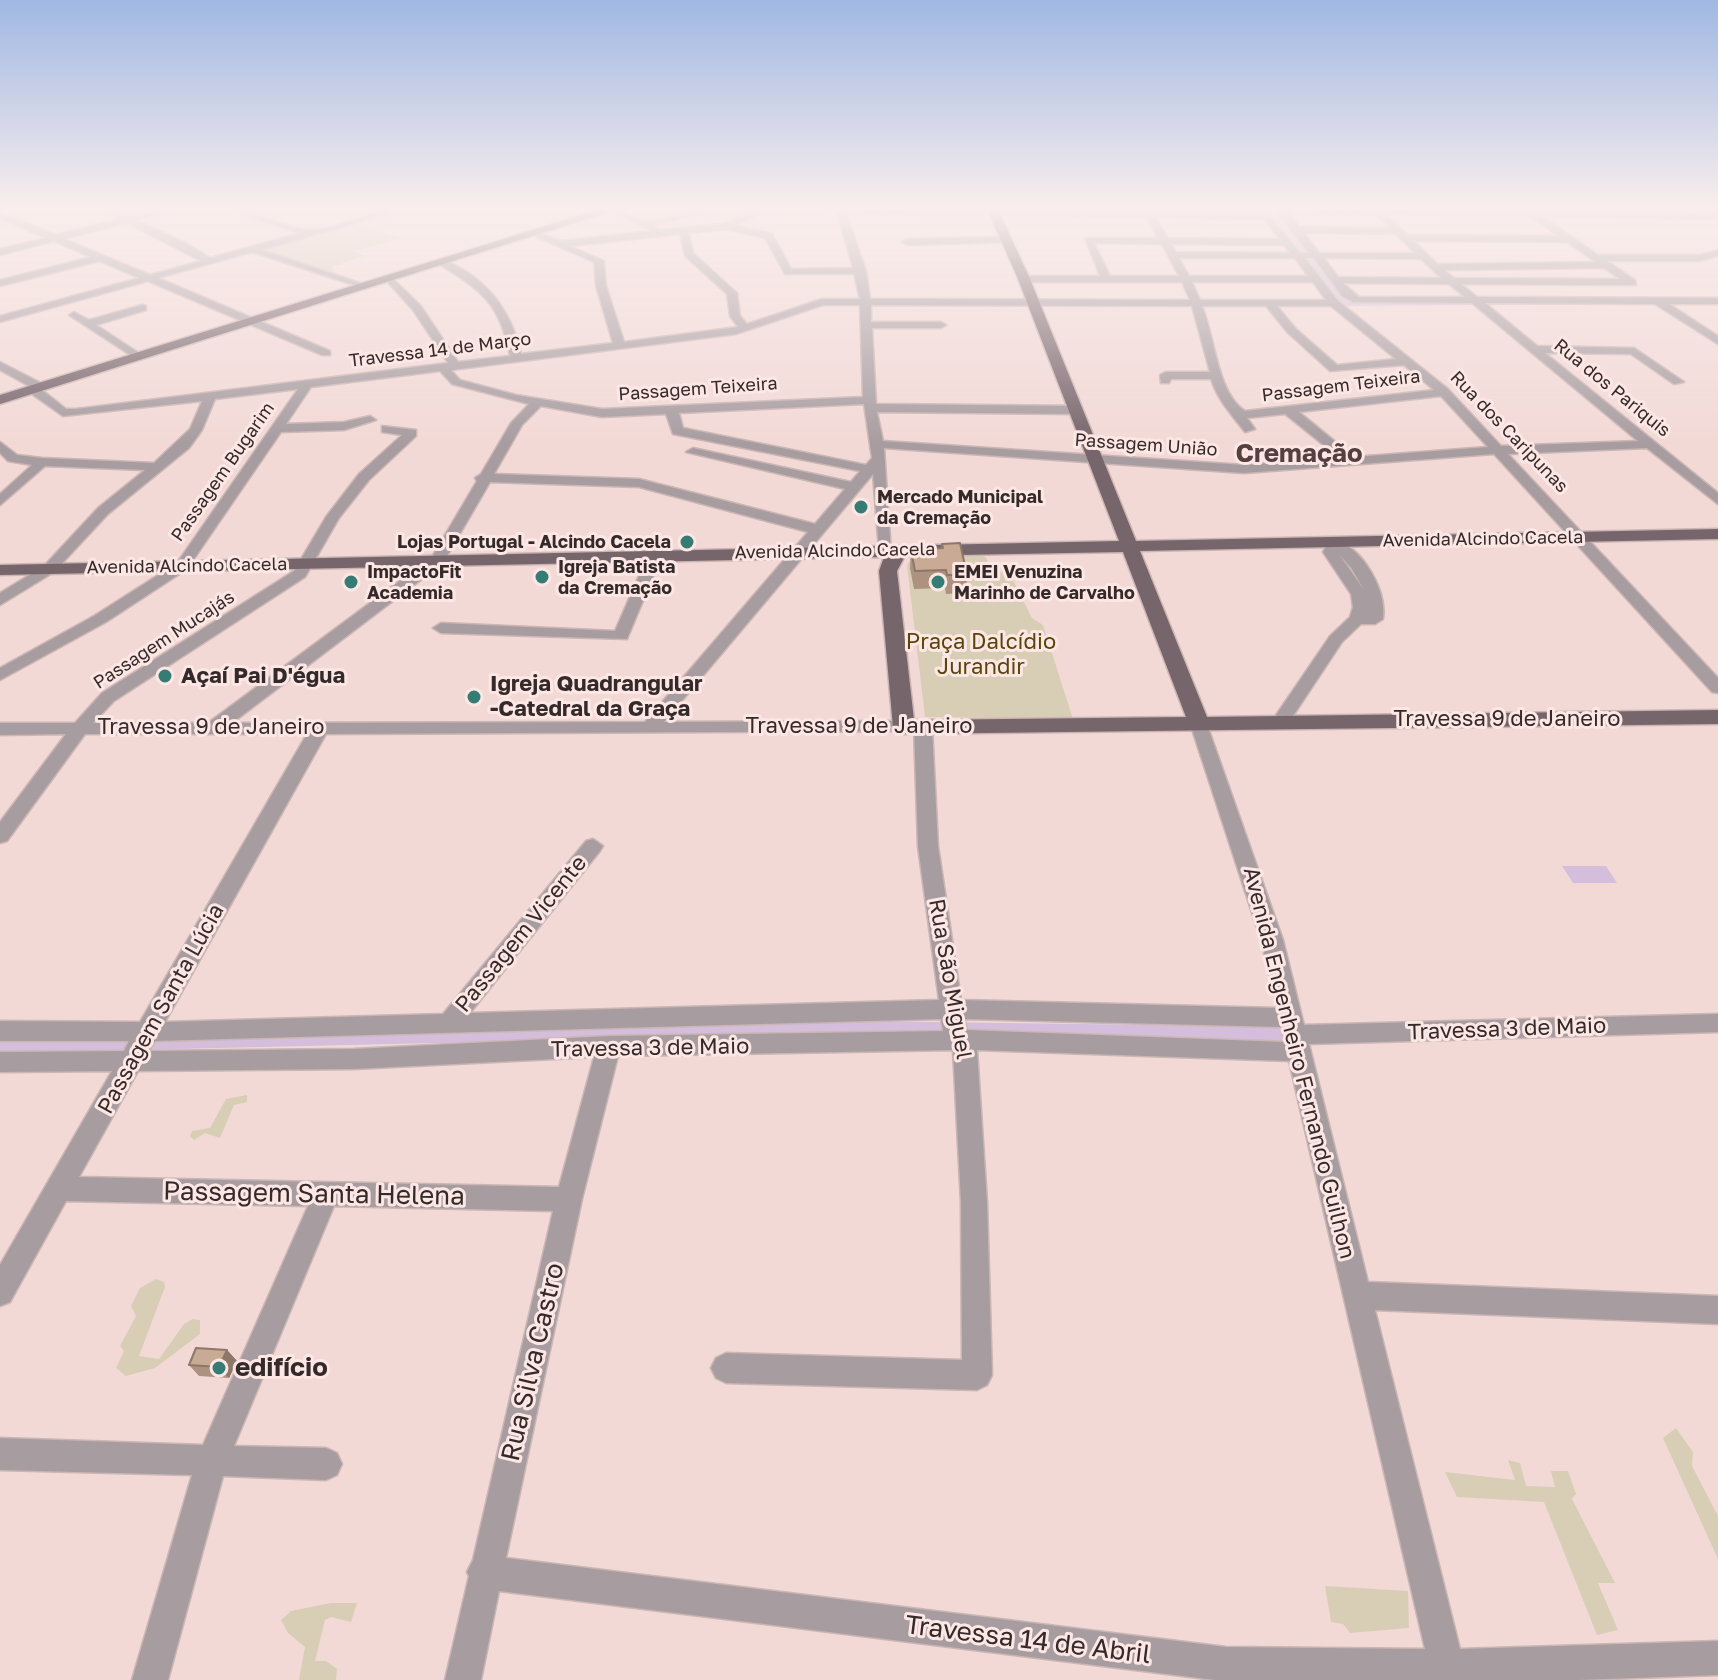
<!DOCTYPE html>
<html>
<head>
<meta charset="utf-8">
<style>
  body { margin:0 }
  canvas { display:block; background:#f2d9d6 }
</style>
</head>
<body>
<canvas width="1718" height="1680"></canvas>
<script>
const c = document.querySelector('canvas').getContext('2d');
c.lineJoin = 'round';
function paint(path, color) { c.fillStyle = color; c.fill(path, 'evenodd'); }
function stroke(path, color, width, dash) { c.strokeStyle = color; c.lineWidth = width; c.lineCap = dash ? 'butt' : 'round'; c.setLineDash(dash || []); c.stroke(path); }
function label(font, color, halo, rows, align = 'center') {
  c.font = font + ' "Golos Text",sans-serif'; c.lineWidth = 6; c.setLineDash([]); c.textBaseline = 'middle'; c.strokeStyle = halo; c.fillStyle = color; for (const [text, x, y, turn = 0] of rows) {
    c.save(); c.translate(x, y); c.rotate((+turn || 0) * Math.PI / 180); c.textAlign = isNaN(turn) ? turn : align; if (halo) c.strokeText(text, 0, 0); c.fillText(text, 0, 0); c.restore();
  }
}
paint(new Path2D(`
  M364,228L402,238L354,251L364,256L331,267L335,272L329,273L257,250L334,229L345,233Z
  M982,556L986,557L991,571L1009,572L1032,618L1043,625L1073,719L925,717L907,565L912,557Z
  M247,1095V1102L234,1105L220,1138L205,1133L194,1140L190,1136L192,1131L210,1128L226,1099Z
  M156,1279L164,1282L165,1287L139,1356L159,1359L184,1324L193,1319L200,1320V1334L155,1368L126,1376L116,1368L124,1351L120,1346L136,1316L131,1306L140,1288Z
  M1676,1428L1693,1452L1692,1466L1718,1516V1559L1663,1438Z
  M1508,1460L1520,1463L1526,1486L1555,1487L1551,1471H1568L1576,1494L1572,1499L1615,1583H1598L1618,1630L1597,1635L1544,1502L1457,1497L1445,1472L1515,1480Z
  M1325,1586L1408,1591L1409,1628L1350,1633L1343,1624L1331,1622Z
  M331,1603H357L351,1622L331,1617L325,1620L315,1661H326L337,1669L336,1680H299L305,1647L288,1633L281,1620L291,1611Z`), '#d8ceb6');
paint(new Path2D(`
  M1002,209H1267L1275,211L1311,255H1302L1267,215Z
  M1303,258H1314L1352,302L1471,303L1474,305L1344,306Z
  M1562,866H1606L1617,883H1573Z`), '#d4bedb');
stroke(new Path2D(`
  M1479,304H1718`), '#d4bedb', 2);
paint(new Path2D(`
  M788,1020L1296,1027L1303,1030L1305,1035L1303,1040L1296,1043L788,1035L0,1053V1037Z`), '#d4bedb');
const minor = new Path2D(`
  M98,208C110,208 120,216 131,216C147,216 162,208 178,208L136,220L184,242L210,258L300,233L224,208C254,208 280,228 309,230C333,232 376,208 407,208L262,250L366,285V289L252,252L158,278L330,351V355H322L148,281L0,322V316L139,278L100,261L0,286V280L91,257L54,241L0,255V249L46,238L0,218V212L56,235L119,219ZM127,223L201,261L150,275L64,239Z
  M609,208C623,208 632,220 645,221C663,223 698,208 722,208L652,225L660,230L724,224L755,208L984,211L981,216L846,213L866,271L870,299L1190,300L1182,282H1024L1019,279L1024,276H1100L1085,238H1158L1147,217L990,215L993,210L1267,213L1300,253H1309L1273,208L1718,213V219L1542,216L1598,255H1700L1718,250V256L1700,261H1607L1635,280L1636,285L1461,284L1477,297L1718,298V304H1669L1718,336V344L1655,304L1485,303L1537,346L1634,348L1684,382L1674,384L1631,354L1545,353L1718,493V504L1647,448L1508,454L1718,678V693L1712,692L1494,454L1244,473L884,448L891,553L886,554L879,550L873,474L664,722L904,721L910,723L913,727L910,731L326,734L165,1022L443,1014L586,841L593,839L603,846L600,851L470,1013L939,1000L918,846L914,727L923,721L932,727L938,846L961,1000L1277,1008L1261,940L1190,723L1193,719H1205L1283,940L1304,1025L1718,1014V1032L1309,1044L1368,1282L1718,1296V1324L1375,1310L1460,1649L1718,1641V1675L1579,1680H1215L499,1591L481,1680H445L469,1576L467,1572L473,1560L553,1211L334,1206L234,1446L326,1448L337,1453L342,1464L337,1475L326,1480L223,1476L168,1680H132L192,1475L0,1470V1438L203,1445L308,1206L66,1201L10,1302L0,1306V1265L112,1071L0,1072V1052L124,1051L129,1041H0V1021L140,1022L307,734H85L7,841L0,843V822L66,734L0,735V723H75L102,693L294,571L326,517L359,474L402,435L382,432V426L416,430V436L369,480L339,518L305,577L114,701L93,723H208L432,557L477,481L475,478L481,474L511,423L529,404L452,384L440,371L311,387L286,424L344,422L370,416L376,420L344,430L281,432L187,569L106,622L0,680V668L94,616L177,563L298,389L215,399L202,430L189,448L108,514L54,572L0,605V593L44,566L98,508L145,470L45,466L0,505V494L32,465L8,461L0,453V442L17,455L42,458L154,463L190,429L202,401L63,416L29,392V386L0,370V362L43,384L42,390L66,409H76L448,363L413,310L385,279L390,276L421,306L458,362L510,356C500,303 482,291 439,264L442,259C486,277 511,309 521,354L613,343L596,286L594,262L530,234L535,231L560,241L652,231ZM766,211L837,212L853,268L791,269L772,234L735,225ZM1288,213L1376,214L1390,228L1299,227ZM1386,214L1530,216L1559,236L1408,235ZM1155,217L1264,219L1280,239L1168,238ZM726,229L765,238L785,274H854L860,299H822L747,324L740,316L737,293L693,253L689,233ZM1304,233L1396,234L1415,253H1319ZM680,234L685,256L727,294L730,316L738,327L624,342L606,286L604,261L570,246ZM1414,241L1567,242L1596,262L1437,264ZM1094,243L1162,244L1179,276H1110ZM1171,244L1284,245L1290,253L1176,252ZM1179,258H1295L1308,276H1189ZM1305,258H1314L1342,296L1353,302L1472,303L1638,441L1501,446L1448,389L1338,301ZM1324,258L1421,259L1441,278L1338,277ZM1604,268L1620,279L1454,278L1444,270ZM1192,282H1313L1326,300H1200ZM1343,283L1449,284L1465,297H1359ZM823,305H860L863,397L602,409L516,395L460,380L451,370L736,334ZM871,305L1192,306L1210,372H1166L1160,375L1161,383H1169L1171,379H1211C1218,401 1232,415 1245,432L1255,429L1247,418L1285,414L1340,458L1244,465L883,441L877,412L1076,414L1082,410L1076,406L876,404L872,328H941L946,325L941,322H871ZM1202,306H1266L1288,333L1330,371L1404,365L1434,390L1245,411C1217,393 1215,337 1202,306ZM1277,306H1331L1396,359L1337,365L1296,329ZM1441,396L1488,447L1354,457L1299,412ZM864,404L872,458L866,465L683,428L679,413ZM541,406L602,417L666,414L673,434L860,471L851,482L693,448L686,452L845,489L815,524L639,479L494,474L522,425ZM490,482L639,487L808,532L645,722L232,723L443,563ZM941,1019L943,1031L609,1036L354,1049L149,1051L155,1041ZM964,1019L1281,1027L1285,1042L967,1030ZM953,1050L961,1202L962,1360L726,1353L716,1358L711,1368L716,1378L726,1383L977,1390L987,1385L992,1375L987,1202L977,1050L1289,1061L1425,1649L1226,1647L506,1558L582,1199L618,1056ZM594,1057L559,1187L79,1177L138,1071L354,1069Z
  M1006,237L1009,242L907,245L902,242L907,239Z
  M142,305L146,306V310L96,325L142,355V359L138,360L69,315L74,312L89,320Z
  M1334,539C1363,548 1387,590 1383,619L1375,624H1361L1342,642L1287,725H1275L1272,721L1330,636L1350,617L1353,607L1351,594L1323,552L1329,540ZM1339,554L1352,569L1364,590Z
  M655,551L662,555L627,639L441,633L433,628L441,623L615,631L648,555Z`);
const major = new Path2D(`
  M604,208H621L0,404V395Z
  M987,208H997L1030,279L1136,541L1718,529V539L1140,551L1207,717L1718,710V724L904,734L893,727L879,571L884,557L0,575V565L1119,541L1018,279ZM1123,552L1186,717L914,720L897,571L905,556Z
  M1706,208H1718V215Z`);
stroke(minor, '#ccb6b4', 3);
stroke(major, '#ccb6b4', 3);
paint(minor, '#a79da1');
paint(major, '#77656c');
paint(new Path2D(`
  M942,544L967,575L966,593L946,594L945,588L914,589L910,568L911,550L941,549Z
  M227,1350L237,1361L229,1378L199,1376L189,1365Z`), '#ad9280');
paint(new Path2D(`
  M227,1350L237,1361L229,1378L219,1367Z`), '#8d7768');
const building = new Path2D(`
  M960,543L967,575H947L946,570L915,571L911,550L943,548L942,544Z
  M196,1348L227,1350L219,1367L189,1365Z`);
paint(building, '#c9aa95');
stroke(building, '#8d7768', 2);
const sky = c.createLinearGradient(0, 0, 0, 444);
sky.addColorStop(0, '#a0b8e3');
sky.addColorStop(0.47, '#f9eeed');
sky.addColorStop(1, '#f9eeed00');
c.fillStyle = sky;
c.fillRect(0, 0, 1718, 444);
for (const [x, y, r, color] of [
  [861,507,8,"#357c74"],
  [687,542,8,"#357c74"],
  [542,577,8,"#357c74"],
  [351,582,8,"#357c74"],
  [938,582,8,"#357c74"],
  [165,676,8,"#357c74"],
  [474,697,8,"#357c74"],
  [219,1368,8,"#357c74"]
]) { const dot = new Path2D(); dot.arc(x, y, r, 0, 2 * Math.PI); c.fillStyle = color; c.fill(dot); stroke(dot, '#fce7e5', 3); }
label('18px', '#342a2a', '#fce7e5', [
  ["Travessa 14 de Março",440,350,-7],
  ["Passagem Teixeira",1341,386,-7],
  ["Rua dos Pariquis",1612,388,39],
  ["Passagem Teixeira",698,389,-4],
  ["Rua dos Caripunas",1509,432,46],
  ["Passagem União",1146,445,4],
  ["Passagem Bugarim",223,472,-55],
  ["Avenida Alcindo Cacela",1483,539,-1],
  ["Avenida Alcindo Cacela",835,551,-1],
  ["Avenida Alcindo Cacela",187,566,-1],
  ["Passagem Mucajás",164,640,-33]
]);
label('bold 18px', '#342a2a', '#fce7e5', [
  ["Mercado Municipal",877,497],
  ["da Cremação",877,518],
  ["Lojas Portugal - Alcindo Cacela",671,542,"right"],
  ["Igreja Batista",558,567],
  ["da Cremação",558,588],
  ["ImpactoFit",367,572],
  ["Academia",367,593],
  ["EMEI Venuzina",954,572],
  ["Marinho de Carvalho",954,593]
], 'left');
label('22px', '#59450a', '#fce7e5', [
  ["Praça Dalcídio",981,642],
  ["Jurandir",981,667]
]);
label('bold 22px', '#342a2a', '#fce7e5', [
  ["Açaí Pai D'égua",181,676],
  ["Igreja Quadrangular",490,684],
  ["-Catedral da Graça",490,709]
], 'left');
label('22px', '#342a2a', '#fce7e5', [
  ["Travessa 9 de Janeiro",1507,719],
  ["Travessa 9 de Janeiro",859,726],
  ["Travessa 9 de Janeiro",211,727],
  ["Passagem Vicente",521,934,-51],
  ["Rua São Miguel",950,979,80],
  ["Passagem Santa Lúcia",161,1009,-61],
  ["Travessa 3 de Maio",1507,1029,-2],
  ["Travessa 3 de Maio",650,1048,-1],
  ["Avenida Engenheiro Fernando Guilhon",1299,1063,76]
]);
label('bold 26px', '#54403e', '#fce7e5', [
  ["Cremação",1299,454]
]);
label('26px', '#342a2a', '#fce7e5', [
  ["Passagem Santa Helena",314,1194,1],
  ["Rua Silva Castro",533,1362,-77],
  ["Travessa 14 de Abril",1028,1640,7]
]);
label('bold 26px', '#342a2a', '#fce7e5', [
  ["edifício",235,1368]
], 'left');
</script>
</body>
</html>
